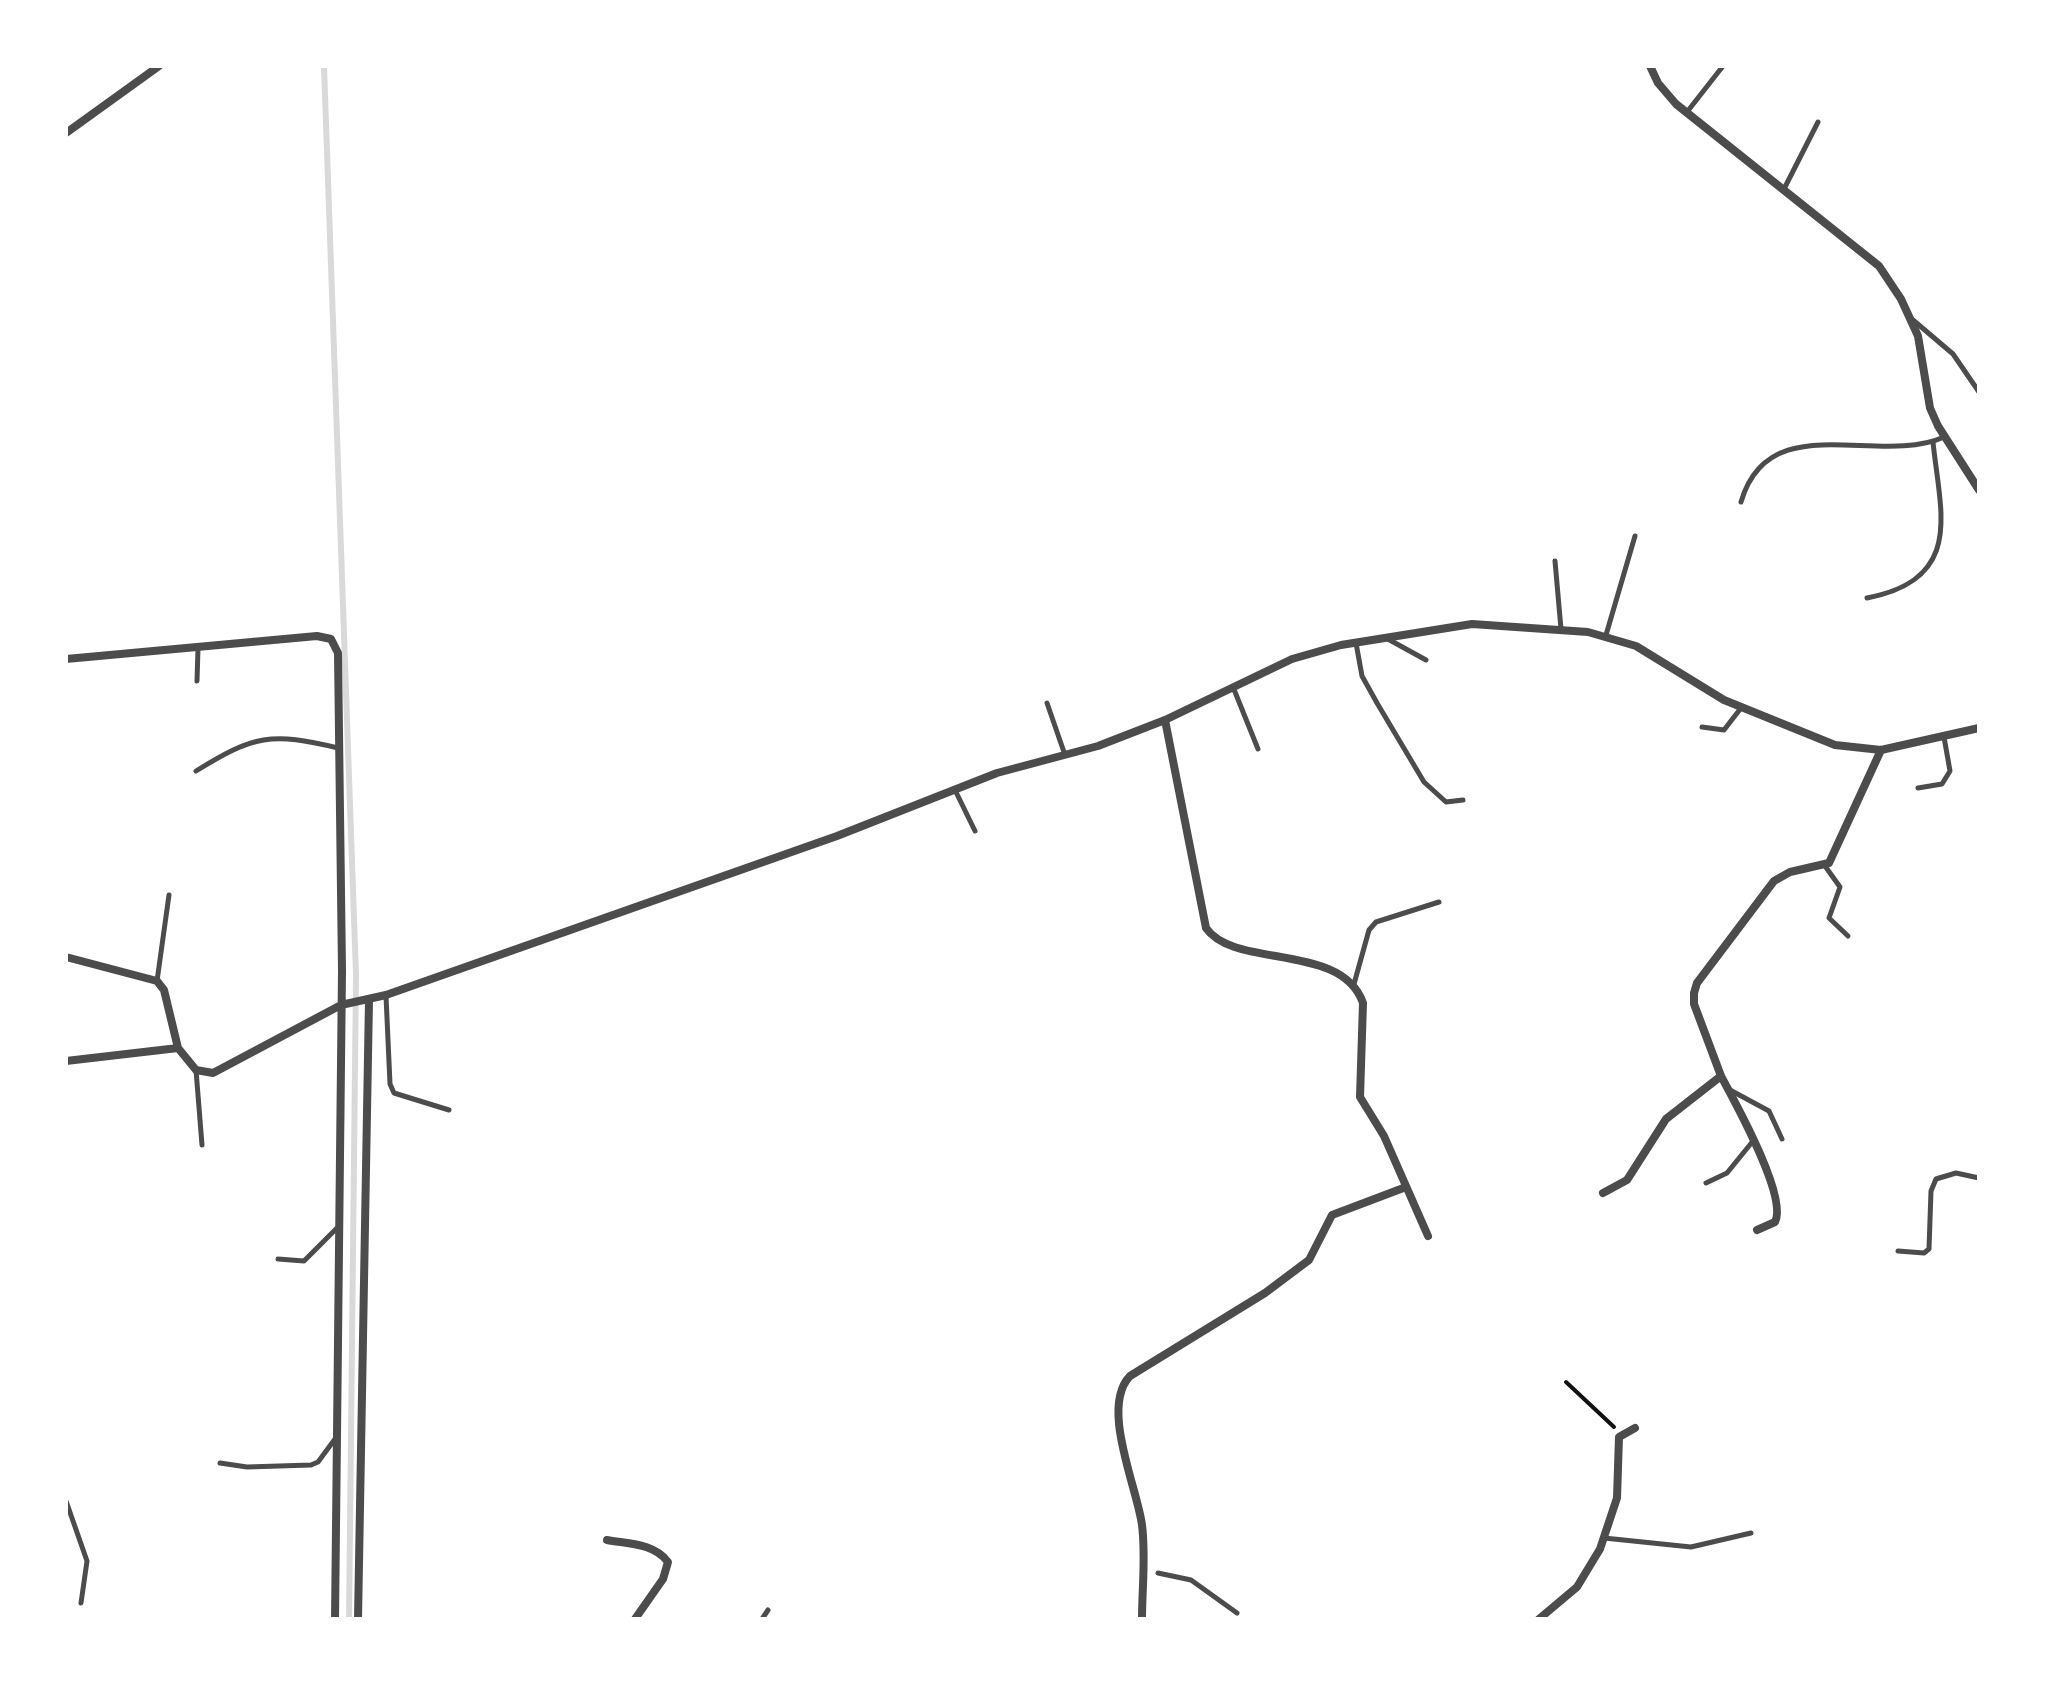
<!DOCTYPE html>
<html>
<head>
<meta charset="utf-8">
<style>
  body { margin:0 }
  #map { position:relative; width:2045px; height:1685px; overflow:hidden; background:#fff; font-family:"Sofia Sans Condensed",sans-serif }
  canvas { display:block }
  .frame { position:absolute; inset:0; border:68px solid #fff; pointer-events:none }
</style>
</head>
<body>
<div id="map">
<canvas width="2045" height="1685"></canvas>
<div class="frame"></div>
</div>
<script>
const c = document.querySelector('canvas').getContext('2d');
c.lineJoin = 'round';
function stroke(path, color, width, dash) { c.strokeStyle = color; c.lineWidth = width; c.lineCap = dash ? 'butt' : 'round'; c.setLineDash(dash || []); c.stroke(path); }
stroke(new Path2D(`
  M324,66L356,975L349,1619`), '#d9d9d9', 6);
stroke(new Path2D(`
  M1566,1382L1614,1427`), '#111', 4);
stroke(new Path2D(`
  M1687,112L1723,66
  M1784,189L1818,122
  M1913,320L1953,354L1979,392
  M1741,502C1769,406 1878,467 1944,437
  M1555,561L1561,629
  M1867,598C1965,579 1940,512 1933,442
  M1606,635L1635,536
  M1386,638L1426,660
  M1356,643L1362,676L1377,703L1424,782L1446,802L1463,800
  M197,681L198,648
  M1233,687L1258,749
  M1047,703L1065,755
  M1702,727L1724,730L1741,708
  M196,771C254,735 271,732 338,748
  M1918,788L1942,784L1950,771L1944,737
  M955,790L975,831
  M1825,866L1840,887L1829,918L1848,936
  M157,981L169,895
  M1354,984L1369,930L1376,922L1439,902
  M386,996L390,1084L394,1093L449,1110
  M196,1070L202,1145
  M1730,1090L1769,1111L1782,1139
  M1706,1183L1727,1173L1753,1141
  M1898,1251L1924,1253L1929,1249L1931,1191L1936,1179L1956,1173L1979,1178
  M278,1259L304,1261L340,1225
  M220,1463L247,1467L311,1465L318,1462L335,1439
  M66,1501L87,1561L81,1603
  M1604,1538L1691,1547L1751,1533
  M1158,1573L1191,1580L1237,1613
  M762,1619L768,1610`), '#4c4c4c', 5);
stroke(new Path2D(`
  M1650,66L1658,83L1676,104L1879,266L1901,299L1918,336L1930,408L1938,426L1979,490
  M66,133L159,66
  M66,659L317,636L331,639L338,653L342,971L335,1619
  M1165,720L1206,928C1234,969 1342,942 1363,1003L1360,1097L1384,1136L1428,1236
  M66,957L157,981L164,990L178,1048L196,1070L213,1073L341,1005L386,995L837,836L997,773L1098,746L1165,720L1292,659L1341,645L1472,624L1588,632L1636,646L1724,700L1835,745L1881,750L1979,728
  M66,1061L178,1048
  M1721,1076C1735,1102 1788,1197 1775,1222L1757,1230
  M1603,1193L1627,1180L1666,1119L1721,1076L1694,1004V993L1697,983L1774,881L1790,872L1829,863L1881,750
  M607,1540C628,1544 654,1543 668,1562L663,1579L635,1619
  M358,1619L369,1000
  M1142,1619C1142,1589 1146,1556 1142,1525C1137,1487 1100,1407 1130,1376L1265,1293L1309,1260L1332,1215L1406,1187
  M1539,1619L1577,1587L1600,1549L1617,1498L1619,1437L1635,1428`), '#4c4c4c', 8);
</script>
</body>
</html>
